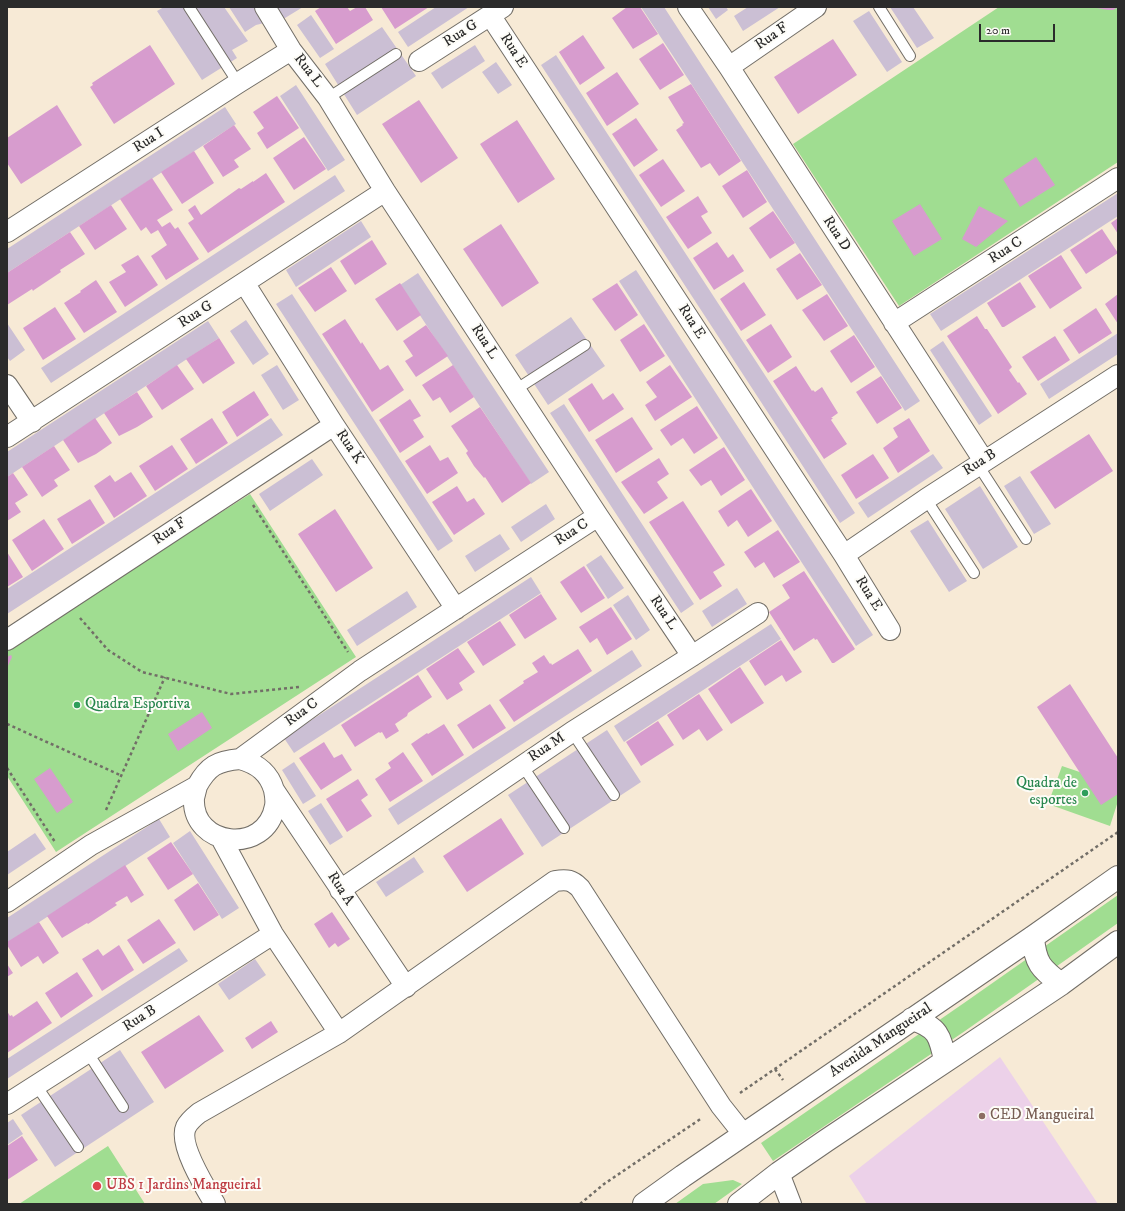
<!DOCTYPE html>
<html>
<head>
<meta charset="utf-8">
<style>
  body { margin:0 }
  #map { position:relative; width:1125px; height:1211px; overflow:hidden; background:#f7ead6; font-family:"IM FELL DW Pica",serif }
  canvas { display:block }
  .frame { position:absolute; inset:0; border:8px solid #2b2b2b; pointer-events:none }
  .scale { position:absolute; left:979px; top:24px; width:76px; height:18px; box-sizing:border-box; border:2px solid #2b2b2b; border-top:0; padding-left:5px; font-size:12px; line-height:14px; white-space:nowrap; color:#2b2b2b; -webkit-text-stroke:3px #fdfcf7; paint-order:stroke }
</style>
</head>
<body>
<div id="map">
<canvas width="1125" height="1211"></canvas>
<div class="frame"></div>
<div class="scale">20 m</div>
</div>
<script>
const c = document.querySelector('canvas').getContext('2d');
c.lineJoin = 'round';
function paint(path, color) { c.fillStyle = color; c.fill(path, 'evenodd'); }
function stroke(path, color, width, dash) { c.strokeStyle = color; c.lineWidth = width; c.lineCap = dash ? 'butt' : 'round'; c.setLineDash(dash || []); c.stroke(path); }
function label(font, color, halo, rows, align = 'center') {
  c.font = font + ' "IM FELL DW Pica",serif'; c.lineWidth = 4; c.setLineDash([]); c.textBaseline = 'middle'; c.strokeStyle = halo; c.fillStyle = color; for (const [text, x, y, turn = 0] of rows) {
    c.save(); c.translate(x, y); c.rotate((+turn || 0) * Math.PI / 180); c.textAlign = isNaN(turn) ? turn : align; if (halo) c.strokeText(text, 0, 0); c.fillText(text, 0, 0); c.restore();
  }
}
paint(new Path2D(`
  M1000,1057L1098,1204H867L849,1176Z`), '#ecd1e9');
paint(new Path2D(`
  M164,7H224L248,41L232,50L237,58L202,80L157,11Z
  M229,7H303L285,18L256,25L245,32Z
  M436,7H469L408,47L398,32Z
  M641,7H664L920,401L905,411Z
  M708,7H726L728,10L716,19Z
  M748,7H780L743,31L734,16Z
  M890,7H913L934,38L917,48Z
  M869,11L902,62L887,72L853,21Z
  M311,15L334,49L320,58L297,25Z
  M382,27L416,76L357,115L325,64Z
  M475,45L485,61L442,89L431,73Z
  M556,55L855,513L840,523L541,65Z
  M496,62L512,85L498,94L482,72Z
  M296,85L345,160L328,171L280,96Z
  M225,107L236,124L7,273V249Z
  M335,175L345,191L51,383L41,368Z
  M1118,193V216L941,331L930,314Z
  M361,221L371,237L296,287L286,270Z
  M636,270L873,635L856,646L619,281Z
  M418,273L549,472L531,484L400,285Z
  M292,294L453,541L438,551L276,304Z
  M571,317L605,366L548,405L515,355Z
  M246,320L269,354L253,365L230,331Z
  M208,321L219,338L7,477V452Z
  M7,323L25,350L10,361L7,357Z
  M1118,333V354L1049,399L1040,384Z
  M943,341L992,416L979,425L930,350Z
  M277,365L299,400L283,410L261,375Z
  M564,404L694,604L681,613L550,413Z
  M271,418L283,435L7,614V589Z
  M933,454L943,468L868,518L858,503Z
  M312,459L323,475L270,511L259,494Z
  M1020,476L1051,524L1034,534L1004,486Z
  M980,486L1018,547L983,569L945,509Z
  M546,504L555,519L521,542L511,527Z
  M928,520L967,581L949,592L910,531Z
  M500,534L510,549L475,572L465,556Z
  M601,555L624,588L608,599L586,565Z
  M531,577L541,593L294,753L284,738Z
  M737,588L747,604L712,627L702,611Z
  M407,591L417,607L357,646L347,630Z
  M628,595L650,630L636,640L613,605Z
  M771,624L781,639L624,742L614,726Z
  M632,650L642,666L398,825L388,809Z
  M607,730L641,782L542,847L508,795Z
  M294,762L316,796L303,804L282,770Z
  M321,803L343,837L330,845L308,811Z
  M159,819L170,837L7,943V918Z
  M190,831L239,908L222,919L173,843Z
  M35,833L46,849L7,875V852Z
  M414,857L424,872L386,897L376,882Z
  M179,948L188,961L7,1079V1059Z
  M255,959L266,975L229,1000L218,984Z
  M120,1050L154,1102L55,1167L21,1115Z
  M13,1119L23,1134L7,1145V1123Z`), '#cbbfd4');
paint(new Path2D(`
  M999,7H1118V162L899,306L793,144Z
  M250,494L356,657L56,852L7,776V648Z
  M1062,766L1118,785V801L1110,826L1048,804Z
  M1118,895V923L965,1031L773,1161L761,1143L964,1003Z
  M108,1146L145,1204H19Z
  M733,1180L742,1184L714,1204H675L703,1184Z`), '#a0dd91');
paint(new Path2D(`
  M321,7H347L350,11L357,7H365L373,20L336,44L315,11Z
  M381,7H429L395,29Z
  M627,7H640L658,34L633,49L612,18Z
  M1091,7H1118L1113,10H1108Z
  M583,35L605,68L580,85L559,52Z
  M833,39L857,75L798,114L774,77Z
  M663,43L684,75L660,90L639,59Z
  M150,45L175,84L114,124L90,87L93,85L92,83Z
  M617,72L639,104L607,126L586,93Z
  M691,84L741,161L719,176L710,163L701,168L676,130L683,125L682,124L684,123L668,97Z
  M277,96L299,128L267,149L257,133L264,128L253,112Z
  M419,100L458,158L421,183L382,124Z
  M57,105L82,145L21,184L7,163V138Z
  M636,118L658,150L634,167L612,134Z
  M517,120L555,179L518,203L480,144Z
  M234,125L251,149L234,160L239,167L223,177L203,146Z
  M304,137L326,169L294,190L273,158Z
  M194,151L214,183L182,204L161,172Z
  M1036,157L1055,185L1020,207L1003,179Z
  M663,159L685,191L661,207L639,175Z
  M747,170L767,202L743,218L722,186Z
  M266,173L285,202L208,253L188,223L194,219L188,210L195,205L201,215L239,188L241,189L253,181V182Z
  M152,178L173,210L157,220L162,227L170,222L175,229L178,227L199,259L166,280L151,256L167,245L158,230L151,234L146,227L141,231L120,199Z
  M698,196L708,212L701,216L712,233L688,249L666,217Z
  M920,204L942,239L914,256L892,221Z
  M111,205L127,229L95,250L79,226Z
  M979,206L1008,221L976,247L962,239Z
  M773,211L795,243L770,259L749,228Z
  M1118,218V234L1111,223Z
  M501,224L539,283L502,307L463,249Z
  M1102,229L1118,253L1086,274L1070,250Z
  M70,232L85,254L60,270L61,272L34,290L33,291L32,289L7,305V273Z
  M372,240L387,264L355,285L340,261Z
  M717,242L728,258L733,254L744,271L714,290L693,258Z
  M800,253L822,285L797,300L776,269Z
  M138,255L158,285L125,307L109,282L126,272L121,265Z
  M1061,255L1082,288L1050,309L1028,276Z
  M331,267L347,291L315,312L298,288Z
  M96,280L117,312L84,333L64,303L81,292L80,291Z
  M744,282L766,315L741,331L720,299Z
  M1020,282L1036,307L1004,327H1002L987,303Z
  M400,283L421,315L397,331L375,299Z
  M617,283L638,315L615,331L592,299Z
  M827,294L848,326L824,341L802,310Z
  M1118,294V324L1105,304Z
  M55,307L76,339L43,360L23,328Z
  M1096,308L1112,333L1079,354L1063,330Z
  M977,316L985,329H987L1012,367L1009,370L1018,383L1019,382L1027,394L998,414L947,336Z
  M345,319L361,344L362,342L380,370L388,365L404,390L372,412L322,334Z
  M644,324L665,356L640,372L620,340Z
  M771,324L792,357L768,373L746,340Z
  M426,325L448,356L416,377L405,361L413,356L403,341Z
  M854,335L875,367L851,383L830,351Z
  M1055,336L1070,360L1038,381L1022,357Z
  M219,338L235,363L203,384L186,359Z
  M177,365L194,389L162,410L146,386Z
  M453,365L474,397L450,413L440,397L433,401L422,385Z
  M670,365L692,397L655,421L645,405L657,397L646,382Z
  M796,366L812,391L813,390L815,392L822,387L838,413L831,418H833L831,420L847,444L824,459L773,381Z
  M881,376L902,408L877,424L856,392Z
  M592,383L603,400L613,393L624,409L589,432L568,399Z
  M254,391L269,415L237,437L222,412Z
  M137,392L153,417L137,427L119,436L104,413Z
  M410,399L421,416L413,420L424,437L400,453L379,420Z
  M697,406L718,438L694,454L683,438L671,446L660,430Z
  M480,407L531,483L502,503L485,477L484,478L474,466L466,453L468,451L451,426Z
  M632,417L653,449L616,473L595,440Z
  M95,418L112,443L96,454L78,463L63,440Z
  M212,418L228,443L196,464L180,439Z
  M909,418L930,451L898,473L883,448L898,437L893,428Z
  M1089,434L1113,471L1055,509L1030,472Z
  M172,445L188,469L155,491L139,466Z
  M430,445L440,461L448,457L458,473L427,494L405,461Z
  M54,446L70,470L54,480L58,486L42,497L22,467Z
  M724,447L745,480L721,496L711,480L701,486L689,470Z
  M873,454L889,478L856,499L841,475Z
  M659,458L669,474L657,482L668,498L644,514L621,482Z
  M131,472L147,496L114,518L94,486L110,475L115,482Z
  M13,473L28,495L15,503L21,512L7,521V477Z
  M457,486L467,502L474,498L485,514L454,535L432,502Z
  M751,489L772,521L748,537L737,520L728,527L718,511Z
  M90,499L105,523L72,544L57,519Z
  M683,501L725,565L713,572L722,586L700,600L649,522Z
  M335,509L373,568L336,592L298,534Z
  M44,519L64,549L32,571L12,540Z
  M778,530L800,562L774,578L764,562L755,568L744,552Z
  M7,552L23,577L7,587Z
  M584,566L605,598L581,613L560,582Z
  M804,571L855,649L834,663H832L817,639L815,640L814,638L794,651L769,612L790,598L782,585Z
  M541,594L557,619L525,639L524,638L509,615Z
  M611,607L632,639L607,655L597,638L590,643L579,627Z
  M500,621L516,645L483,666L467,642Z
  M781,640L802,672L786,682L782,675L765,686L749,661Z
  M458,648L475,672L459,683L463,690L447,700L426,669Z
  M578,649L592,671L514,722L499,700L524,683L523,681L538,672L532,663L544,655L550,664L551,663L552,665Z
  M11,655L12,657L7,668V657Z
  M740,667L764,703L731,724L708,689Z
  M418,675L432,697L408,713L407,716L395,724L399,731L386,739L382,732L380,733L379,732L355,747L341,725Z
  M1070,684L1118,758V794L1101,805L1037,707Z
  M699,694L723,730L707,741L699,729L683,740L667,715Z
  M490,704L506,728L473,749L457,725Z
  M202,712L212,728L178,751L168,734Z
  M658,721L674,745L641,766L626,742Z
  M444,724L464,755L432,776L411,744L427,733L428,734Z
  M324,742L334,758L342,754L352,770L321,790L299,758Z
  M403,752L423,781L390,802L375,779L391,768L388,763Z
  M50,768L73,802L57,813L34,779Z
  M358,779L368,795L361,800L372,816L347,832L326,799Z
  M501,818L524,854L467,892L443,856Z
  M171,842L193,874L168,890L147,858Z
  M125,865L144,895L131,903L127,896L115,903L117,905L88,924L87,923L62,938L47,916Z
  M198,883L219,915L194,931L174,900Z
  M332,912L350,939L338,947L335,943L329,948L314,924Z
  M159,919L176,943L143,964L127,940Z
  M39,922L59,953L43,964L38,956L21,967L7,945V942Z
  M119,945L134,970L102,991L82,959L98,949L103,956Z
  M7,964L13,973L7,977Z
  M77,972L93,996L61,1018L45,993Z
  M37,1001L52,1023L7,1053V1011L10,1016L12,1015L13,1017Z
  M199,1015L224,1051L165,1089L141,1052Z
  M271,1021L278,1032L252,1049L245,1038Z
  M22,1136L38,1160L7,1180V1146Z`), '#d79cce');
const lane = new Path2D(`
  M189,7L238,83
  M879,7L910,56
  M328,98L396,54
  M515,390L585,345
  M978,465L1026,539
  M926,499L974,573
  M572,732L614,795
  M522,765L564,828
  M88,1053L123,1107
  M36,1085L78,1147`);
const street = new Path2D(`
  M265,7L291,50L328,98L385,191L598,516L692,656
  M688,7L729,67L984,461
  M490,15L844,555L890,630
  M419,61L503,7
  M729,67L816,7
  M7,232L238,83L291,50
  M245,284L334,425L456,609
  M894,323L1118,178
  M7,385L32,422
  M7,437L385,191
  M844,555L926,499L1118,375
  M7,640L334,425
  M240,759C258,764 269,773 274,790L406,987
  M197,786C196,790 195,794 194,798C191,847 266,856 275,806C276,801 275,795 274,790
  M221,838L273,934L339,1033
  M340,890L572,732L692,656L758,613
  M7,902L91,845L197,786C208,766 217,761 240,759L360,671L598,516
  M7,1104L273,934
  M779,1173L791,1204
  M215,1204C206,1189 178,1144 186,1127C189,1121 194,1117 199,1113L339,1033L555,881C567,879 572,880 580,888L721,1106L744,1135`);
const secondary = new Path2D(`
  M1033,937C1035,963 1041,969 1061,984
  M912,1019C938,1027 940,1036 945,1060
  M644,1204L683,1176L1033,937L1118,877
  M739,1204L779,1173L827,1140L1061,984L1118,942`);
stroke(lane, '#726e67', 12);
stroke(street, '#726e67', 22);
stroke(secondary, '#726e67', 24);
stroke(new Path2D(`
  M253,505L348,652
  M80,618L108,650L142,672L231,694L299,687
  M7,724L120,775
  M7,768L55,842
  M106,810L165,677
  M775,1069L783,1080
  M740,1093L1118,832
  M580,1204L604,1184L702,1118`), '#726e67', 2.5, [3, 3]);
stroke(lane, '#fff', 10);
stroke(street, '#fff', 20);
stroke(secondary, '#fff', 22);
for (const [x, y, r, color] of [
  [77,705,4,"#2e9e5b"],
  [1085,793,4,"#2e9e5b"],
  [982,1116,4,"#8d6e63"],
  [97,1186,5,"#e0444e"]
]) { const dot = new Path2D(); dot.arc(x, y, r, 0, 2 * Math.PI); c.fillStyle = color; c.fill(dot); stroke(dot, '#fdfcf7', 1.5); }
label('15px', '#2b2b2b', '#fdfcf7', [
  ["Rua G",461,34,-33],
  ["Rua F",772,37,-35],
  ["Rua E",513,51,57],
  ["Rua L",308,71,52],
  ["Rua I",149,141,-33],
  ["Rua D",836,234,57],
  ["Rua C",1006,251,-33],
  ["Rua G",196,315,-33],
  ["Rua E",691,322,57],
  ["Rua L",484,342,57],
  ["Rua K",349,447,56],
  ["Rua B",980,463,-33],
  ["Rua F",170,532,-34],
  ["Rua C",572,533,-33],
  ["Rua E",868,594,58],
  ["Rua L",663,613,56],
  ["Rua C",302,713,-36],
  ["Rua M",547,748,-34],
  ["Rua A",340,889,57],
  ["Rua B",140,1019,-33],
  ["Avenida Mangueiral",881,1041,-34]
]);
label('15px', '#27864d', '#fdfcf7', [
  ["Quadra Esportiva",85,705],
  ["Quadra de",1077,784,"right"],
  ["esportes",1077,801,"right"]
], 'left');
label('15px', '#785e54', '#fdfcf7', [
  ["CED Mangueiral",990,1116]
], 'left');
label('15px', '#be3a42', '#fdfcf7', [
  ["UBS 1 Jardins Mangueiral",106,1186]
], 'left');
</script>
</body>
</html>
